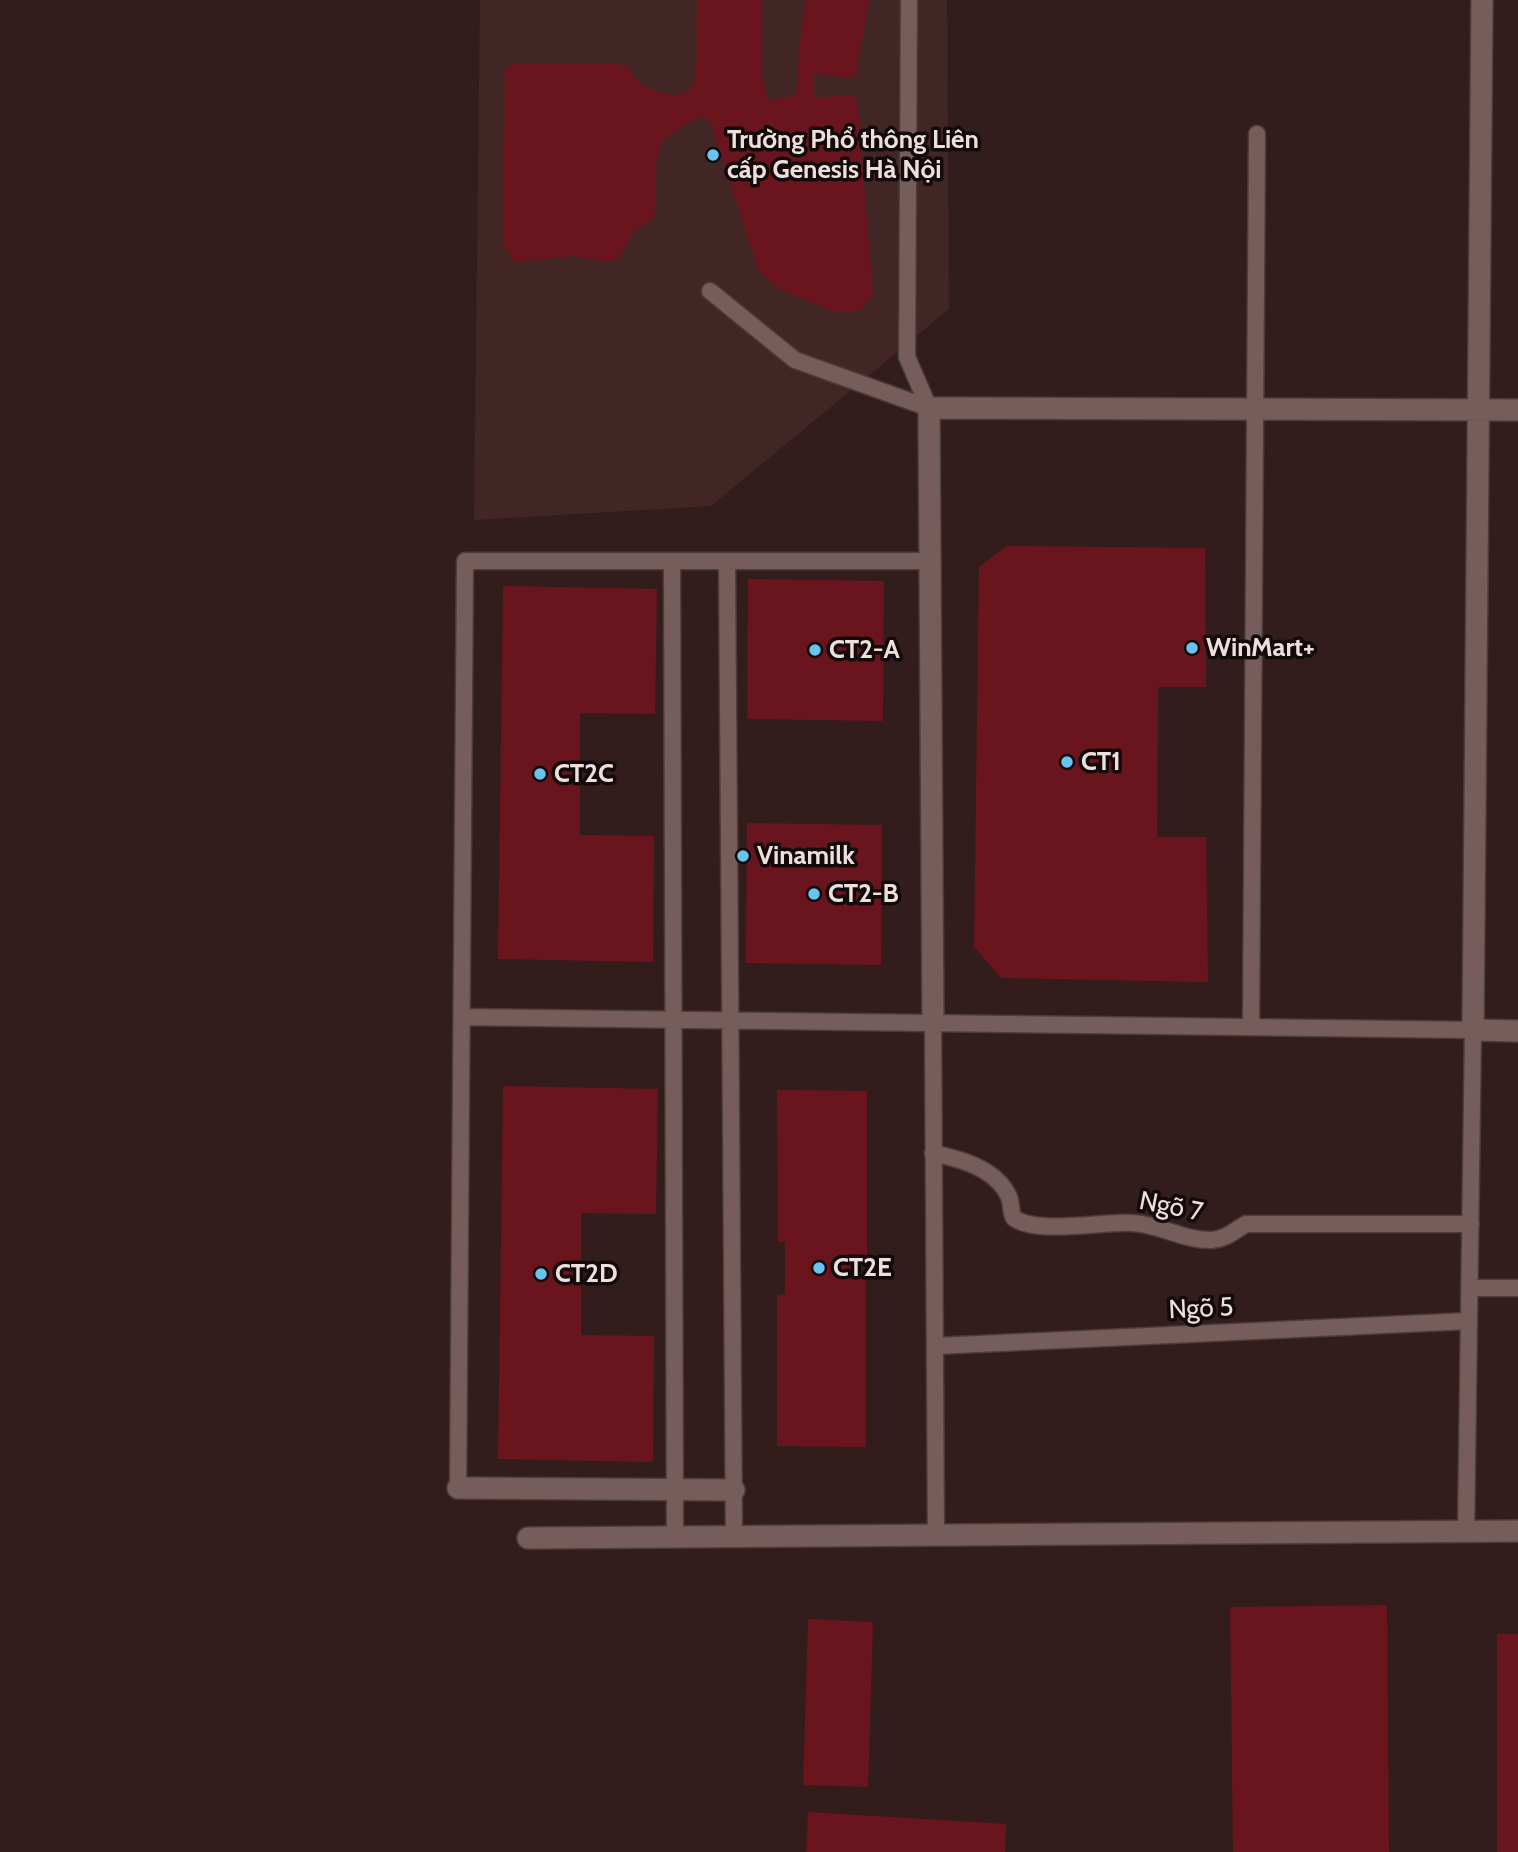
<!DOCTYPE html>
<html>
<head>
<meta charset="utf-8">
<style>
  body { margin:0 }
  canvas { display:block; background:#321d1c }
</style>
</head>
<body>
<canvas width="1518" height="1852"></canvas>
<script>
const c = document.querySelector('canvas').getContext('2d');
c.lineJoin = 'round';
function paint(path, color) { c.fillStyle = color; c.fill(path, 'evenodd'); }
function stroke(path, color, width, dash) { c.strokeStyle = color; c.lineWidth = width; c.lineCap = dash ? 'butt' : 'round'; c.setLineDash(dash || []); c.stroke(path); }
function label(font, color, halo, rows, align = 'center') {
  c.font = font + ' Cabin,sans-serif'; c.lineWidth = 7; c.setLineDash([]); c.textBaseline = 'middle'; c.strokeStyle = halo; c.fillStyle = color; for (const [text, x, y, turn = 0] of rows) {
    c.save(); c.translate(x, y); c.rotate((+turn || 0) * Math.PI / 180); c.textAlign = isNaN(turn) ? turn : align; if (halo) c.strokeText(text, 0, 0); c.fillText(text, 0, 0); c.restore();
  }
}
paint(new Path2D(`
  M480,0H947L949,309L711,506L474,520Z`), '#422626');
paint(new Path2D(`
  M697,0H762V79L768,100L793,96L797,89L799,46L806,0H869L856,74L850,78L814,73V98L850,95L857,98L873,295L860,310L838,313L779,289L759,271L710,121L703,117L694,119L662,141L657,157L654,218L634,232L619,258L609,262L573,256L515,262L503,246L505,69L517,63L617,64L627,66L640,83L650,89L677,96L689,90L696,79Z
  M1007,546L1205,548L1206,687H1158L1157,837H1206L1208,982L1001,978L974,947L979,567Z
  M748,579L884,581L883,721L747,719Z
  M503,586L657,589L655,714L580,713V835L654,836L653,962L498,959Z
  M747,823L882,825L881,965L746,963Z
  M503,1086L658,1089L656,1214L581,1213V1335L654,1336L653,1462L498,1459Z
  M777,1090L867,1091V1259L854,1258V1278H866V1447L777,1446V1295L785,1294V1242H778Z
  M1387,1605L1389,1852H1233L1230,1607Z
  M808,1619L873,1622L868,1787L803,1785Z
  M1497,1634H1518V1852H1497Z
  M808,1812L1006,1824L1005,1852H806Z`), '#6a141d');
const lane = new Path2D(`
  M909,0L907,357L929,408
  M710,291L795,360L929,408
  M672,561L675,1537
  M727,561L734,1536
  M462,1017L1473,1030L1466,1532
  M933,1022L936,1535
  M1251,1027L1257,134
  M933,1153C960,1159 996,1168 1009,1197C1012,1204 1010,1212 1014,1218C1037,1235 1103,1221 1132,1223C1159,1224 1185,1241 1212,1240C1226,1239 1234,1231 1246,1224H1471
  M1470,1288H1518
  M935,1346L1469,1321
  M458,1488L465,561H931`);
const street = new Path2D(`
  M1482,0L1473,1030L1518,1031
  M933,1022L929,408L1518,410
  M458,1488L734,1490
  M528,1538L1518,1531`);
stroke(lane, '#4c3b3b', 19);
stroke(street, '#4c3b3b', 24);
stroke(lane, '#765c5b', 16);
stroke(street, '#765c5b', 21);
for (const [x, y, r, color] of [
  [713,155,7,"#67c4f0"],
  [1192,648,7,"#67c4f0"],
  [815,650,7,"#67c4f0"],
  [1067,762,7,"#67c4f0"],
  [540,774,7,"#67c4f0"],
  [743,856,7,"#67c4f0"],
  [814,894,7,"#67c4f0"],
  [819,1268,7,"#67c4f0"],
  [541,1274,7,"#67c4f0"]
]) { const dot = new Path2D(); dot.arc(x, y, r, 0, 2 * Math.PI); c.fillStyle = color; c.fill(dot); stroke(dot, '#130a0a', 2.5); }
label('bold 26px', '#eedfde', '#130a0a', [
  ["Trường Phổ thông Liên",727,140],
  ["cấp Genesis Hà Nội",727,170],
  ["WinMart+",1206,648],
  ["CT2-A",829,650],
  ["CT1",1081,762],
  ["CT2C",554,774],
  ["Vinamilk",757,856],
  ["CT2-B",828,894],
  ["CT2E",833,1268],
  ["CT2D",555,1274]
], 'left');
label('26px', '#eedfde', '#130a0a', [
  ["Ngõ 7",1171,1207,11],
  ["Ngõ 5",1201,1309,-3]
]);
</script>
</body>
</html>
